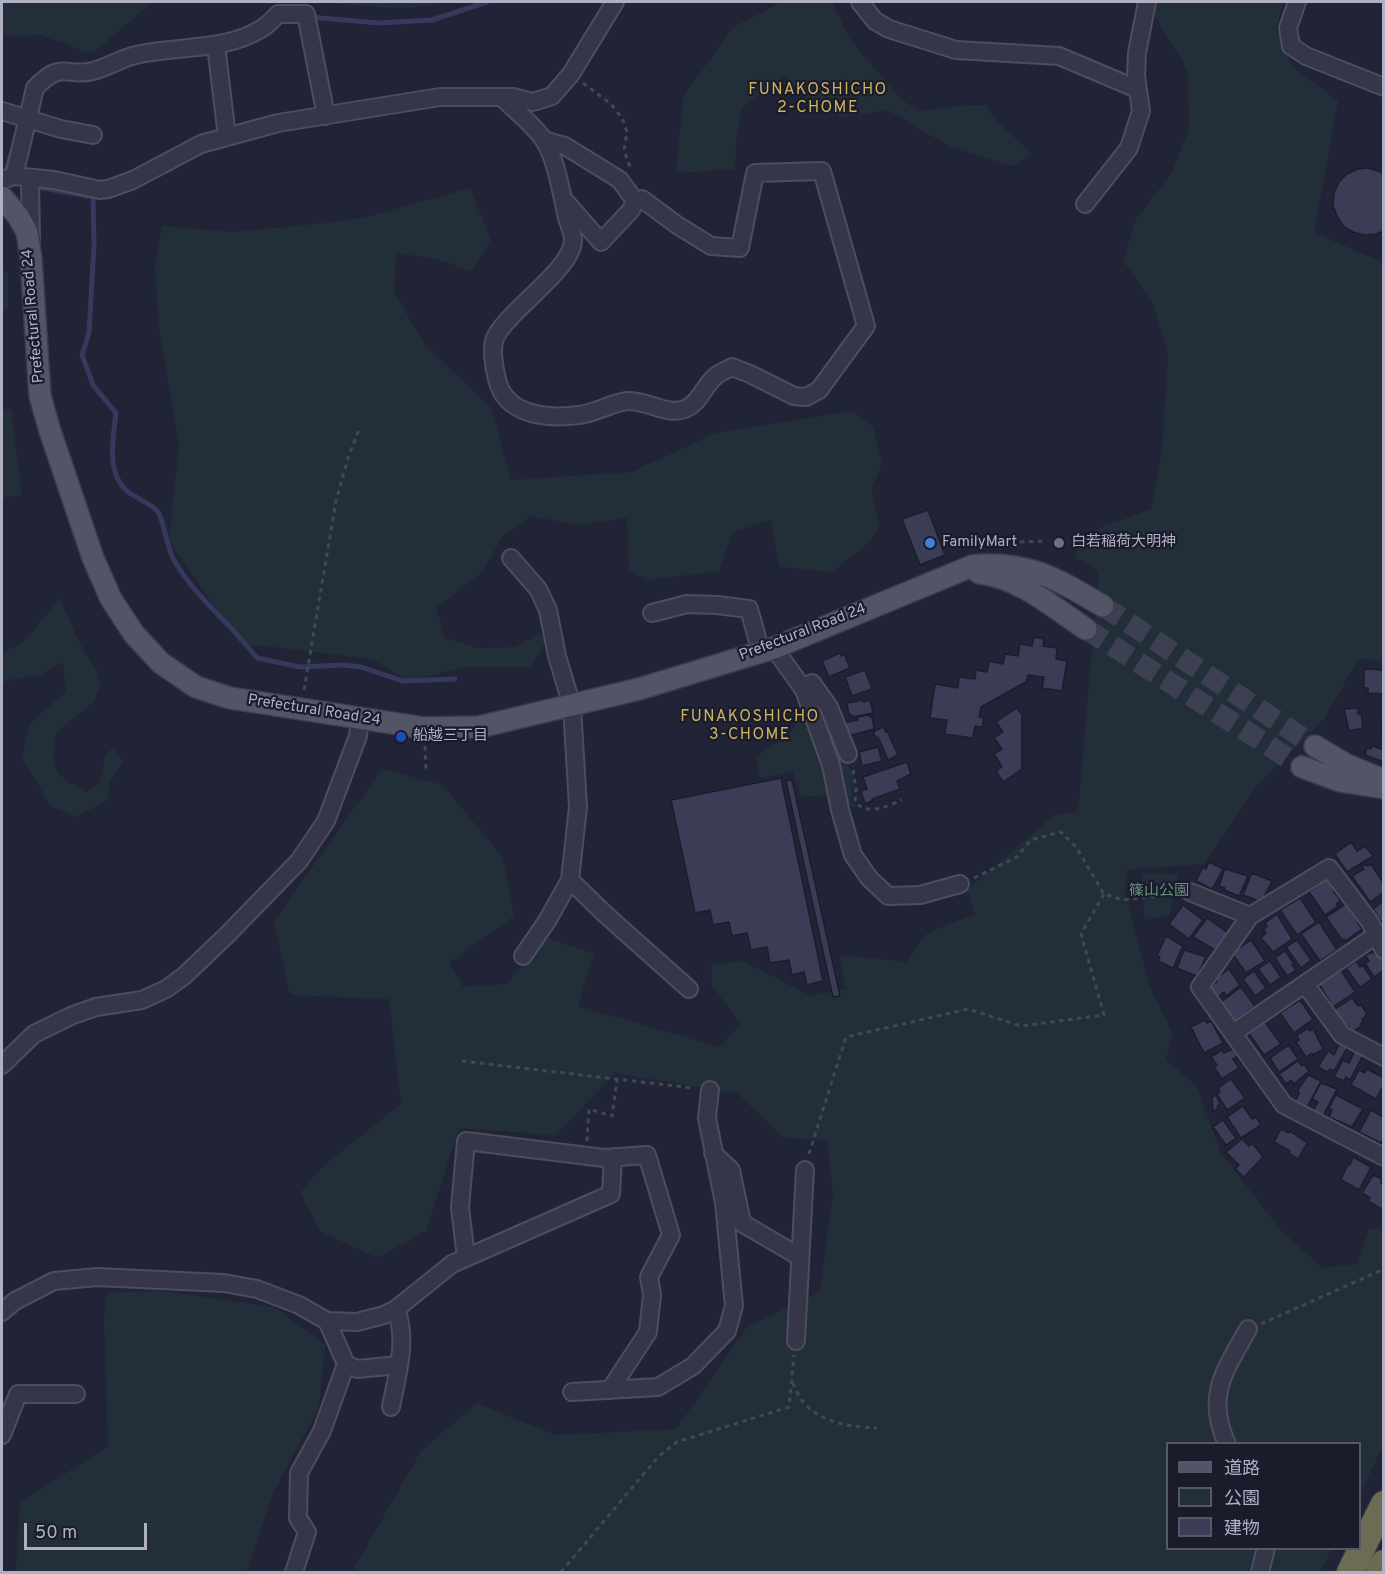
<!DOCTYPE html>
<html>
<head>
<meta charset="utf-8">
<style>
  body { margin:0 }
  #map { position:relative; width:1385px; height:1574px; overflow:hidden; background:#212337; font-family:Overpass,"Noto Sans JP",sans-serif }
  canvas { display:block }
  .frame { position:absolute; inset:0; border:3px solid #afb0c4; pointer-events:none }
  .legend { position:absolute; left:1166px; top:1442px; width:195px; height:108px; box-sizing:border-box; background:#1a1c2c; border:2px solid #565769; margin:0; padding:8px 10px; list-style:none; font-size:18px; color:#afb0c4 }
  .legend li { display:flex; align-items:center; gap:12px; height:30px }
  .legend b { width:30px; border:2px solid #565769 }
  .scale { position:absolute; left:24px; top:1523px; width:123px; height:27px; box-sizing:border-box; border:3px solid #afb0c4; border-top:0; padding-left:8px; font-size:18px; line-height:21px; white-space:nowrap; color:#afb0c4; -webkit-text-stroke:4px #1a1c2c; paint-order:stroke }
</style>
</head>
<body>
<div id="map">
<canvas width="1385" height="1574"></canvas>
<div class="frame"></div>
<ul class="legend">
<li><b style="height:8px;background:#535567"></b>道路</li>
<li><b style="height:16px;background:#232f38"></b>公園</li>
<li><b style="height:16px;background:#3a3d55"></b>建物</li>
</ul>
<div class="scale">50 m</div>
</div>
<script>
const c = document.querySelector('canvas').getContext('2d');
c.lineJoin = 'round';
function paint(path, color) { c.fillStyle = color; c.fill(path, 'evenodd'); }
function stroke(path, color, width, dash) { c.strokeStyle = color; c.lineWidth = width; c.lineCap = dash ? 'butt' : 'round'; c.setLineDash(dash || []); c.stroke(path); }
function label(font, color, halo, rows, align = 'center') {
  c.font = font + ' Overpass,"Noto Sans JP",sans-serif'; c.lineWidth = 4.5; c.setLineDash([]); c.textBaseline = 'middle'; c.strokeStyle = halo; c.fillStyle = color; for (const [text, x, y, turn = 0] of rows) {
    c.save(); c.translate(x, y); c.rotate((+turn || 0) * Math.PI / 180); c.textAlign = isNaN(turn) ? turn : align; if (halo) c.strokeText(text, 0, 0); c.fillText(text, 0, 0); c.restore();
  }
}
paint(new Path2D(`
  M2,2H153L92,54L41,35L9,36L2,33Z
  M320,2H439C410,14 352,4 320,2Z
  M782,2H832L851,41L902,100L919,111L965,105H985L999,123L1032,154L1013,166L950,147L888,110L842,117L809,103L784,76L742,107L736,143L735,169L676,173L683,97L733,27Z
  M1134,2H1283L1276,30L1291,66L1338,101L1314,233L1383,262V662L1359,658L1324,719L1256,787L1204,864L1127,870L1125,892L1149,985L1173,1034L1166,1059L1197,1087L1221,1153L1280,1229L1322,1268L1358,1264L1369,1229L1383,1228V1446L1360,1494V1444H1168V1548L1332,1549L1320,1572H352L421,1451L477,1403L555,1435L676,1429L747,1327L820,1291L833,1193L827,1140L784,1138L738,1094L616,1073L555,1135L459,1128L426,1231L377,1258L321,1232L300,1193L320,1169L401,1104L389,999L290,995L274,921L382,769L443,785L503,858L514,916L449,963L463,987L506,984L547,938L594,954L578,1006L720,1047L741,1023L712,986L711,965L743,961L811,996L845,989L840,955L907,962L926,934L975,914L967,890L1053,816L1078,811L1099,571L1074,557L1084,534L1151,509L1162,451L1168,353L1152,301L1123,261L1136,219L1171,174L1189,129L1188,71L1158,21Z
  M470,188L491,240L471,271L437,259L396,253L394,292L424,343L492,410L511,480L631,472L716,433L852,411L873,427L882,464L872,489L879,528L866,545L832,572L779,567L771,520L733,532L719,571L646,580L629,570L627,518L577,525L530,516L502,537L482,572L436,608L445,638L478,648L515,647L540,633L545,643L530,667H463L409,681L372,659L240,643L169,541L179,444L159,327L155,269L162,226L233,232L325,223L363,218Z
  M2,269L8,273V309L2,312Z
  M11,409L22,495L2,498V410Z
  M60,598L77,638L97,672L101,687L93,702L56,733C51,770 53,775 87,792L100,783L105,755L113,748L123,762L110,781L107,800L77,817L52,807L22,759L29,725L66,691L63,662L40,675L13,679L2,683V653L23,643Z
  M817,696L853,776L851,801L858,808L845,804Z
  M802,707L826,770L828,795L801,797L793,772L760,778L756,756L791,734Z
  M1143,873L1178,875L1170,915L1144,920Z
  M160,1291L274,1307L325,1345L319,1408L274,1491L246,1572H16L20,1503L108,1446L104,1320L106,1293Z`), '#232f38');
stroke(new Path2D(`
  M309,17L379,23L432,20L487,2
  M5,175L11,154
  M32,186L93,197L94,245L89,333L82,355L93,385L116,413C113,441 105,476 131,494C139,499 153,505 158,512C165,523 166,547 174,560C195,597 231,624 257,658L300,667L342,665L361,667L403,681L455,679`), '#36395d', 5);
const building = new Path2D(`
  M1368,168L1384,173V231L1376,234L1364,235L1353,232L1343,226L1337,216L1333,205L1334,193L1339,182L1347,174L1358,169Z
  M928,510L945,555L920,565L902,519Z
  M1034,637L1044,639L1043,646L1057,648L1056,659L1067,661L1062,691L1042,688L1044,677L1028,675L1026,682L981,707L979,717L984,718L982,727L975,726L973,738L945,734L947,720L930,718L935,684L958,688L959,677L975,679L976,670L987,672L989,661L1003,664L1005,654L1018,656L1020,644L1032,646Z
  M840,653L841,656L844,654L850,668L829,677L822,661Z
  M1364,669L1384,670V694L1368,693V688H1364Z
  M865,670L872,689L852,696L845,677Z
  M863,700V702L870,700L873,713L852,717V715H849L847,703Z
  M1017,708L1022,715V769L1003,782L996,771L1002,767L994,754L1002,749L994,738L1003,732L996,722Z
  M1358,708V714H1361L1363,728L1349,731L1344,709Z
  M1383,708H1384V734H1381Z
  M869,715L870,717H872L874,729L848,736L843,723L858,720V717Z
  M883,727L886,732L887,731L898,755L888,760L878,737L876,738L873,732Z
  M1372,746L1384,750V762L1365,755L1367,748L1371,749Z
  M878,747L882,761L862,766L859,752Z
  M907,762L911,774L897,781L900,789L872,799V801L865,804L861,791L867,789L863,777Z
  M781,778L823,981L807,985L804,972L792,975L789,960L770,963L767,947L751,950L747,933L732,936L729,922L713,925L710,910L695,913L671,800Z
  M792,780L840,996L833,997L786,781Z
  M1351,842L1357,851L1365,846L1373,856L1347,872L1335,854Z
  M1209,862L1223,869L1212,889L1196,881L1203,867L1206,869Z
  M1366,864L1367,866L1371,864L1384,884V892L1370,902L1352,876L1364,869L1362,867Z
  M1225,869L1248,876L1239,896L1224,890L1225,888L1219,886Z
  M1252,873L1272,881L1263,899L1260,898L1259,901L1243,895Z
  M1329,878L1336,889L1333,891L1341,901L1336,904L1338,906L1325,915L1309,892Z
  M1300,898L1316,922L1297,935L1280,910Z
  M1384,901V926L1373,909Z
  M1346,904L1362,929L1345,941L1344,939L1342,940L1326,917Z
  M1183,905L1203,920L1189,939L1169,924Z
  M1277,914L1292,939L1273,952L1261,938L1266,933L1263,929L1267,927L1265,923Z
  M1207,918L1228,933L1215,950L1193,937Z
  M1319,922L1337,950L1320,961L1301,934Z
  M1166,936L1183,946L1173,968L1158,961L1160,957L1157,956Z
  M1251,940L1265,961L1246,973L1232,953Z
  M1297,940L1311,960L1301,968L1286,947Z
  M1184,950L1206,957L1197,976L1177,968Z
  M1285,951L1294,964L1292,965L1296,970L1287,976L1275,958Z
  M1374,952L1375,954L1378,953L1384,961V970L1374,977L1365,963L1369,961L1365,955Z
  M1270,961L1281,977L1270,985L1258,969Z
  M1356,961L1360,967L1362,965L1372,979L1360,987L1346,968Z
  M1229,969L1240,985L1226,996L1224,992L1218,997L1210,987L1217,982L1215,979Z
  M1341,970L1355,992L1333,1007L1319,984Z
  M1254,971L1266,988L1255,996L1243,979Z
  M1241,987L1255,1006L1234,1021L1221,1002Z
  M1352,998L1358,1006L1361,1005L1367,1014L1362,1020L1363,1022L1360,1024L1361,1026L1352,1032L1348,1026L1346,1028L1334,1010Z
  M1300,1000L1313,1019L1294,1033L1280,1013Z
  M1205,1020L1207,1023L1211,1021L1223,1043L1204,1053L1191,1027Z
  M1264,1021L1281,1044L1264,1055L1248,1032Z
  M1308,1028L1310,1031L1313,1029L1323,1049L1313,1055L1312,1053L1306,1057L1296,1042L1299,1040L1297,1035Z
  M1340,1043L1347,1048L1334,1071L1330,1069L1327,1072L1318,1067L1328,1051L1334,1055Z
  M1289,1045L1298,1059L1279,1072L1270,1058Z
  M1233,1049L1238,1056L1233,1059L1239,1068L1222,1079L1214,1067L1217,1065L1211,1057L1222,1050L1224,1053Z
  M1355,1051L1363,1055L1350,1080L1346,1077L1344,1081L1334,1077L1343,1060L1349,1063Z
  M1298,1061L1302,1066L1304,1064L1309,1071L1294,1084L1291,1080L1286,1084L1279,1074Z
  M1367,1069L1384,1078V1084L1376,1099L1351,1085L1359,1070L1365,1073Z
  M1308,1075L1321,1081L1307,1107L1295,1101L1299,1094L1298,1090Z
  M1231,1079L1245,1098L1227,1110L1217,1094L1220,1092L1218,1088Z
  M1321,1083L1337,1089L1323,1116L1313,1111L1318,1102L1312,1099Z
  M1216,1095L1220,1104L1217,1106L1218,1109L1213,1111L1212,1097Z
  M1336,1095L1363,1109L1352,1127L1329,1117L1332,1110L1329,1108Z
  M1243,1106L1252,1119L1256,1117L1261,1125L1241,1138L1227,1117Z
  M1371,1110L1383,1117L1384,1138L1381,1143L1359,1132Z
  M1223,1120L1236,1138L1226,1145L1213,1127Z
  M1281,1129L1289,1133L1290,1131L1307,1143L1298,1159L1289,1153L1290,1151L1274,1142Z
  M1242,1139L1249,1146L1252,1143L1263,1157L1244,1177L1235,1169L1239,1165L1226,1152Z
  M1353,1157L1371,1167L1359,1190L1341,1180L1348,1164L1350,1165Z
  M1373,1175L1382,1179L1381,1183L1384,1184V1215L1381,1213L1383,1210L1368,1201L1370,1198L1362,1193Z`);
paint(building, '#3a3d55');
stroke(building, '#1c1e2e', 1.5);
stroke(new Path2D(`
  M1103,606L1315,746
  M1086,629L1302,767`), '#3d3f53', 21, [21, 10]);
const minor = new Path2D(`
  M860,2L875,21L889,29L956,50L1059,56L1137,89
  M1297,2L1288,28L1291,46L1306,56L1384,87
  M216,45L227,137
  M502,97C515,111 533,124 543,139C556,157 562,196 567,218C569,224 573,233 573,240C573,269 508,310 495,338C491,348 494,368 497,379C505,416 548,419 579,415C596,413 611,403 627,401C647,400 667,416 685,409C700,403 704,385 716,376C720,372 727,370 732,367L750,374L794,396L806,397L819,390L866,326L822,171L755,173L740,248L711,246L677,225L642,199L635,201
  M2,111L61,129L93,135
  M544,140L565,146L620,180L635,201
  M14,176L35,88C63,59 65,78 93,71C108,67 122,58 136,55C178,45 223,52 261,29C267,26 273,19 278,14H306L326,116
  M30,179L31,239
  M2,180L14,176L54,180L100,190L108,189L133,180L201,144L278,123L440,97H513L533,102L552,96L571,74L615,2
  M566,202L601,242L631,210L635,201
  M1085,204L1129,148L1141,111L1136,76L1137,53L1147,2
  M511,558L538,589L548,610L557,656L572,706L578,807L570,880L547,921L523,956
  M652,613L687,604L717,605L749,609L761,652
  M774,648L804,690L831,765L840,810L853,855L869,878L888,896L920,895L960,884
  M804,690L812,683L829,707L848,754
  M570,880L606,915L689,989
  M1190,892L1250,916
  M1384,950L1370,922L1329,868L1250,916L1200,987L1284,1105L1384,1157
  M1305,984L1342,1035L1384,1057
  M1233,1033L1375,936
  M2,1065L34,1034L73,1015L96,1007L142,1000L166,989L184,976L227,935L299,861L326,821L358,736L360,719
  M713,1153L731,1170L742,1223L800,1257
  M466,1258L460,1207L466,1141L604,1158L647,1155L671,1235L649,1277L652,1295L648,1332L610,1390
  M2,1312L15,1301L54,1281L97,1277L224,1283L257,1289L299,1305L327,1321L357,1322L384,1315L396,1309L452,1264L611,1194L613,1157
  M796,1341L805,1170
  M346,1364L357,1369L399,1365
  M572,1392L658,1387L693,1366L727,1331L734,1306L724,1203L707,1118L710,1090
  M391,1407C397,1375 408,1340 396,1309
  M2,1435L18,1394H76
  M1227,1444C1205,1395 1225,1371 1248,1329
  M294,1572L307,1532L298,1518L299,1473L322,1431L346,1364L327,1321
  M1260,1572L1266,1548`);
const major = new Path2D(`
  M2,197L18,216L27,232L31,258L40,396L50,431L93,558L111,599L134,634L161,663L196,687L230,698L424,728L479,727L639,689L774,648L972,566C1027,560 1057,579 1103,606
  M979,573C1019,577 1054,608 1086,629
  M1315,746L1347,765L1381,779
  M1302,767L1340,781L1384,788`);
const highway = new Path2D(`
  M1350,1572L1384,1504
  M1379,1572L1384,1563`);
stroke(minor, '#4c4e5f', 20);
stroke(major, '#3b3d4e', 24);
stroke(highway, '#3c3e4f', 28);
stroke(new Path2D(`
  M583,83L611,104L622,118L627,132L624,150L630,167
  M1016,548L1017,542L1047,541
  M304,690L336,501L349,455L360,427
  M425,746L426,771
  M853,770L856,789L855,802C868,816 888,806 902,800
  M974,878L1017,857L1031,840L1061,832L1076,847L1104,894L1123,900L1174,894
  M462,1061L693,1088
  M587,1141L589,1109L612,1116L617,1080
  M809,1154L846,1037L968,1009L1021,1026L1104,1015L1081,934L1104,894
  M1261,1324L1384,1269
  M793,1383C796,1390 800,1399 805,1404C823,1424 853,1427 877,1428
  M561,1572L658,1457L677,1442L789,1407L794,1355`), '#3e4a52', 3, [4.5, 4.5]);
stroke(minor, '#353647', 16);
stroke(major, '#535567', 21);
stroke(highway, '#6d6b52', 26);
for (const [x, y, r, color] of [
  [930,543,6,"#3f7fe0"],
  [1059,543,6,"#6b7280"],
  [401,737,6,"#1a4fb4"]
]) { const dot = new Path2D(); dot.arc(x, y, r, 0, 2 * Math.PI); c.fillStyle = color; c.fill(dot); stroke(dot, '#1a1c2c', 2); }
label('15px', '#afb0c4', '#1a1c2c', [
  ["Prefectural Road 24",34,316,-95],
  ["Prefectural Road 24",803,633,-21],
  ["Prefectural Road 24",314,711,9]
]);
label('15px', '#afb0c4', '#1a1c2c', [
  ["FamilyMart",942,543],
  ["白若稲荷大明神",1071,543],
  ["船越三丁目",413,737]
], 'left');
label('15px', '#689380', '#1a1c2c', [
  ["篠山公園",1159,892]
]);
c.letterSpacing = '1.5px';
label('16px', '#ceb460', '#1a1c2c', [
  ["FUNAKOSHICHO",818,91],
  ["2-CHOME",818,109],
  ["FUNAKOSHICHO",750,718],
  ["3-CHOME",750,736]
]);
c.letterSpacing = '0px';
</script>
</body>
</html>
